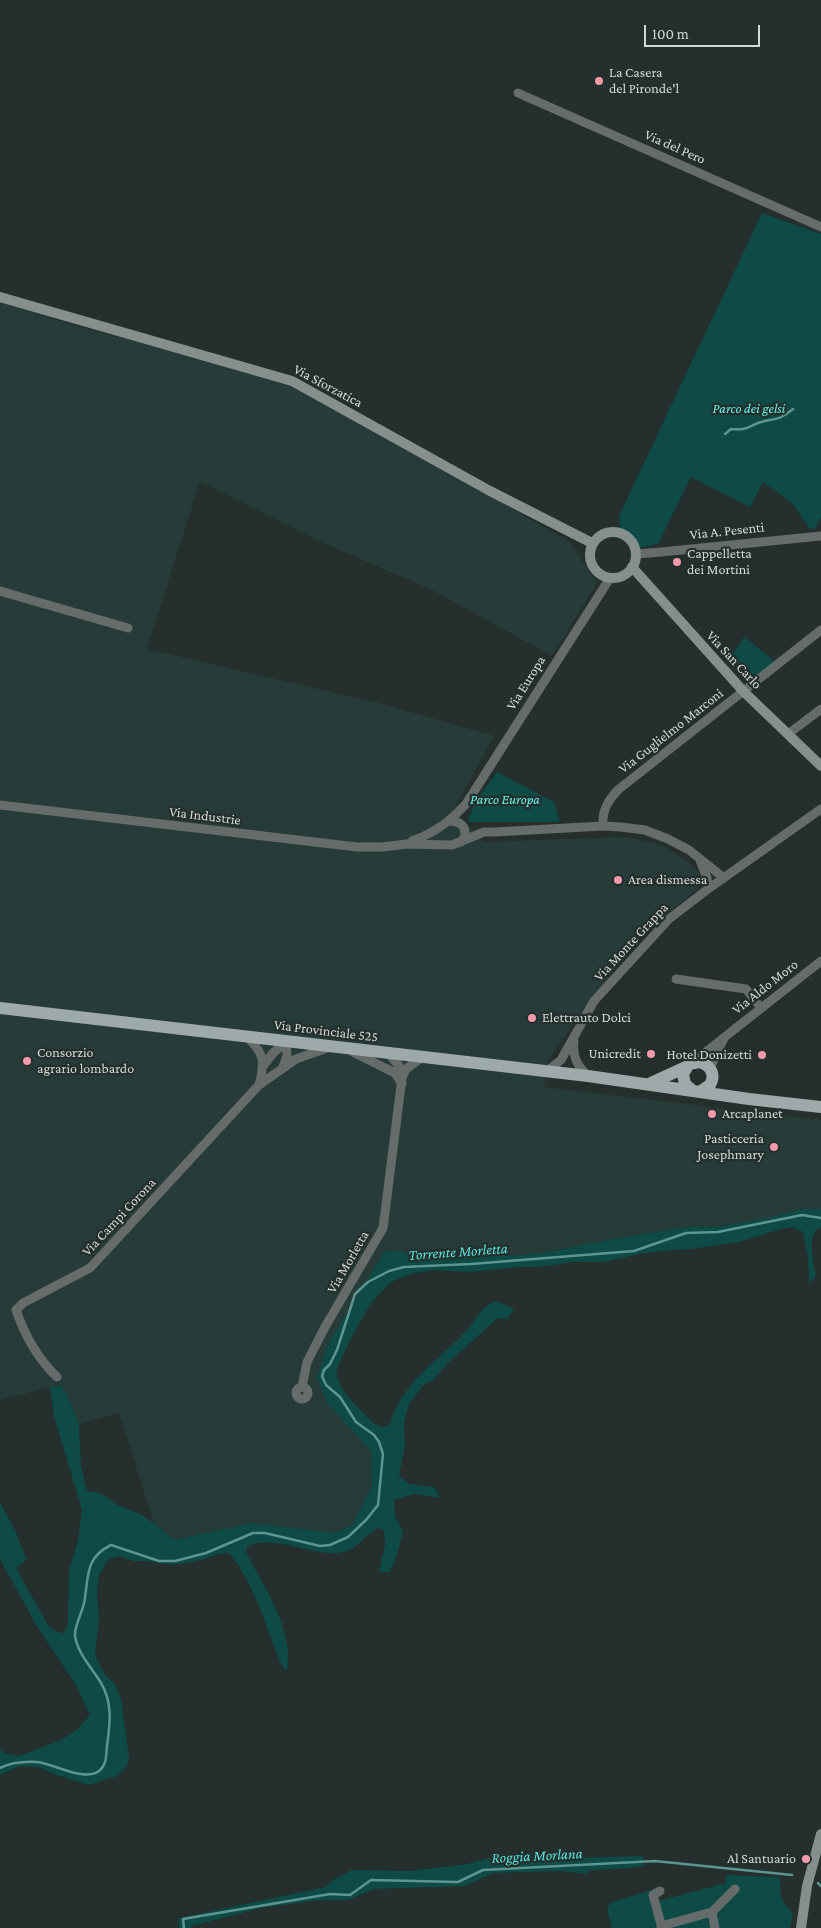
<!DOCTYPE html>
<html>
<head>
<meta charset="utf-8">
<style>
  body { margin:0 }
  #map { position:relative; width:821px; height:1928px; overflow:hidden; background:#242f2e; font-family:"Crimson Pro",serif }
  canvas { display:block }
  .scale { position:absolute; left:644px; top:25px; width:116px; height:22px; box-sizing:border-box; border:2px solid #d2dad9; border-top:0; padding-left:6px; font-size:15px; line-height:18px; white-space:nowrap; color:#d2dad9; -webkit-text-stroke:4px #242f2e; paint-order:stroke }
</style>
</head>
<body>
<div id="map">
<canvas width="821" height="1928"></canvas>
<div class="scale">100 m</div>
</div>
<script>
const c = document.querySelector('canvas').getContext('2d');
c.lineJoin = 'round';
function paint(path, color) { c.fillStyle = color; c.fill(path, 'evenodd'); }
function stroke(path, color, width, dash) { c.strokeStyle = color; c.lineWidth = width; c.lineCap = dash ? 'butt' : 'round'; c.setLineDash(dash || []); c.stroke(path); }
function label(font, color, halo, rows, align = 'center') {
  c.font = font + ' "Crimson Pro",serif'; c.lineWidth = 4.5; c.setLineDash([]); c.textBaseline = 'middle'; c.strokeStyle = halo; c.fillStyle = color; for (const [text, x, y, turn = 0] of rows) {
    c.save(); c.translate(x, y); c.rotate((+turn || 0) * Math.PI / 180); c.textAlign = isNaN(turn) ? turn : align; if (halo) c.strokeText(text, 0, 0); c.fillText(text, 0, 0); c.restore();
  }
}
paint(new Path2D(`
  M0,301L66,323L286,381L569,541L597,583L552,656L432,590L326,544L200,481L147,649L379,703L494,736L454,809L483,842L626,837L662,845L683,858L699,872L701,886L637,939L548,1059L544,1087L821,1120V1209H802L771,1217L714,1227L695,1226L613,1239L537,1254L506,1256L385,1251L317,1378L355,1432L371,1451L372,1486L352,1525L335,1533L251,1523L175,1540L154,1523L119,1413L79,1424L68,1397L60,1385L0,1400Z`), '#273b39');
paint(new Path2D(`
  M762,213L821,234V517L815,529H810L792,503L763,482L750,507L691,477L658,544L639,548L633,539L621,531L619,516Z
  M744,637L776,662L752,680H747L738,671L740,669L730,658Z
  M497,772L554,802L560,822H468C472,803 486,788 497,772Z
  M802,1209H821V1227C805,1236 814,1261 816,1276L809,1284L808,1257L803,1232L792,1227L781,1229L739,1242L691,1249L669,1250L639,1254L603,1262H573L539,1267H517L469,1272L434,1270L411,1274L391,1282L371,1303L353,1334L336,1371L339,1383L348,1397L366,1416L375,1424L381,1427L390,1425C400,1383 440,1360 467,1330C479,1317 478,1309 496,1301L514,1309L507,1319L498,1318L451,1360L434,1379L423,1386L409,1404L404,1423L405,1445L399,1475L409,1484L434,1487L440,1498L414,1494L394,1500L395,1516L403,1531L397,1555L390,1572H379L385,1544L384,1530L378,1528C365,1535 359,1548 344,1552C316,1559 275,1532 246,1547L247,1554C264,1587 295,1632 287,1670H284C266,1631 257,1586 229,1553L218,1554L201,1560L172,1565L146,1561H134L118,1556L108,1560L99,1575L97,1592L99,1622L95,1653L99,1664L106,1676L114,1683L121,1698L129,1758L127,1766L117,1776L89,1785L57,1775L38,1767L19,1766L0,1775V1748L3,1753L19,1756L59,1741L78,1729L90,1715L76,1685L36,1625L0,1559V1502L16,1532L26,1558L23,1563L16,1568L49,1627L62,1634L66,1629L68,1622L69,1570L78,1541L82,1510L54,1416L50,1387L60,1385L68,1397L79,1424L81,1466L87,1491L101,1493L118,1505L140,1514L154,1523L175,1540L251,1523L335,1533L352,1525L372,1486L371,1451L327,1403L317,1378L327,1346L385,1251L506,1256L537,1254L613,1239L695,1226L714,1227L734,1224L771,1217Z
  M554,1855L575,1858L643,1856L644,1866L629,1868L590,1870L586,1874L561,1871L493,1873L465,1886L374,1889L348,1900H320L261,1908L191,1926V1928H179V1918L326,1887L333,1880L352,1870L411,1871L467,1864L490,1858L509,1859Z
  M726,1875L780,1877C780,1895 780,1900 793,1913L790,1928H612L607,1909L610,1903L654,1889L658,1901L726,1883Z`), '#0e4a46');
stroke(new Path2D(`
  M725,434L731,429C751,431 749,424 765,421C780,418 780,419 793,409
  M0,1768C12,1762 23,1761 37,1762C55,1764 84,1782 99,1771C107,1765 106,1755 107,1746C110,1724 113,1703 101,1683C92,1668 78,1654 75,1636C74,1627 82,1613 84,1603C89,1578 84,1558 111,1545L159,1561H175L206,1553L253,1533H265L320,1546L330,1545L348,1537L366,1520L378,1505L383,1454L379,1442L374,1435L356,1422L340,1397L326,1385L322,1376L324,1370L330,1364L337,1350L355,1294L368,1282L389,1271L404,1267L471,1264L634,1251L686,1233L718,1232L802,1215L821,1218
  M818,1883L821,1886
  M184,1928L183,1919L330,1894L350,1895L371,1880L458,1882L483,1870L655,1861L792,1875`), '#5d9590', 2.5);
stroke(new Path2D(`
  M518,93L821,227
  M636,554L661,552L821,536
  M0,591L128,628
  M788,734L821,709
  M0,805L357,847H383L406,844L452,845L484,832H495L603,826L621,827L645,830L668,839L689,850L724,878
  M450,821C460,821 466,826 465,836L461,842
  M603,826C602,810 608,800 619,789L821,630
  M412,841C436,832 449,822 466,804L610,578
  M700,860L707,878L708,889
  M676,979L746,989L761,1008
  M247,1037C265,1054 265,1062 259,1085
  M574,1041C572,1056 577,1066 588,1076
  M353,1052L395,1073L402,1084
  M389,1054L399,1066L402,1078
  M693,1062L821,961
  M264,1065L273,1053L286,1042
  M283,1067L287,1056L286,1042
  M710,1068L724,1038
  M547,1071L561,1060L594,1001L669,919L708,889L821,809
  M57,1377C37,1358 25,1336 16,1310L23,1303L90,1268L259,1085L296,1059L327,1048
  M296 1393a6 6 0 1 1 12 0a6 6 0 1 1-12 0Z
  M302,1387L307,1362L325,1327L383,1228L402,1078L406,1069L421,1058
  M660,1891L653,1895L662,1928
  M661,1926L712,1912
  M715,1928L712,1912L735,1889`), '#666c6b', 9);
stroke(new Path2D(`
  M0,297L292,381L490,491L592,543
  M590 555a23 23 0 1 1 46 0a23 23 0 1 1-46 0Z
  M632,567L744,692L821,766
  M801,1928L807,1886L821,1834`), '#868f8e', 10);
stroke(new Path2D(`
  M0,1008L588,1076L749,1099L821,1107
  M651,1083L686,1067
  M692,1090L685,1084L683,1074L689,1064L699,1062C711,1065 716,1075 710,1085L701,1091`), '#9eaaa9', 12);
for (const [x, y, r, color] of [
  [599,81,5,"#f39aaa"],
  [677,562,5,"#f39aaa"],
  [618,880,5,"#f39aaa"],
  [532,1018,5,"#f39aaa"],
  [651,1054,5,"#f39aaa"],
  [762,1055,5,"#f39aaa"],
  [27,1061,5,"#f39aaa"],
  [712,1114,5,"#f39aaa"],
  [774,1147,5,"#f39aaa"],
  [806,1859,5,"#f39aaa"]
]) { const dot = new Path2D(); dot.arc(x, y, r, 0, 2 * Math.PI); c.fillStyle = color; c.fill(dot); stroke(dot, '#242f2e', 2); }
label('14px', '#d2dad9', '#242f2e', [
  ["La Casera",609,73],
  ["del Pironde'l",609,89],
  ["Cappelletta",687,554],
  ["dei Mortini",687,570],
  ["Area dismessa",628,880],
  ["Elettrauto Dolci",542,1018],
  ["Consorzio",37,1053],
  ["agrario lombardo",37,1069],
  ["Unicredit",641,1054,"right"],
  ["Hotel Donizetti",752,1055,"right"],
  ["Arcaplanet",722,1114],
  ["Pasticceria",764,1139,"right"],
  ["Josephmary",764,1155,"right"],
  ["Al Santuario",796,1859,"right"]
], 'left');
label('14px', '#d2dad9', '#242f2e', [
  ["Via del Pero",675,147,24],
  ["Via Sforzatica",328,386,28],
  ["Via A. Pesenti",727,531,-6],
  ["Via San Carlo",734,660,47],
  ["Via Europa",526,683,-58],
  ["Via Guglielmo Marconi",671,731,-38],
  ["Via Industrie",205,816,7],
  ["Via Monte Grappa",631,942,-47],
  ["Via Aldo Moro",765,987,-38],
  ["Via Provinciale 525",326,1031,7],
  ["Via Campi Corona",119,1217,-47],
  ["Via Morletta",348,1262,-60]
]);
label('italic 14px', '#63f1e5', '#242f2e', [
  ["Parco dei gelsi",749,409],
  ["Parco Europa",505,800]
]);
label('italic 15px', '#56e5da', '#242f2e', [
  ["Torrente Morletta",458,1252,-4],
  ["Roggia Morlana",537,1856,-3]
]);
</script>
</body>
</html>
